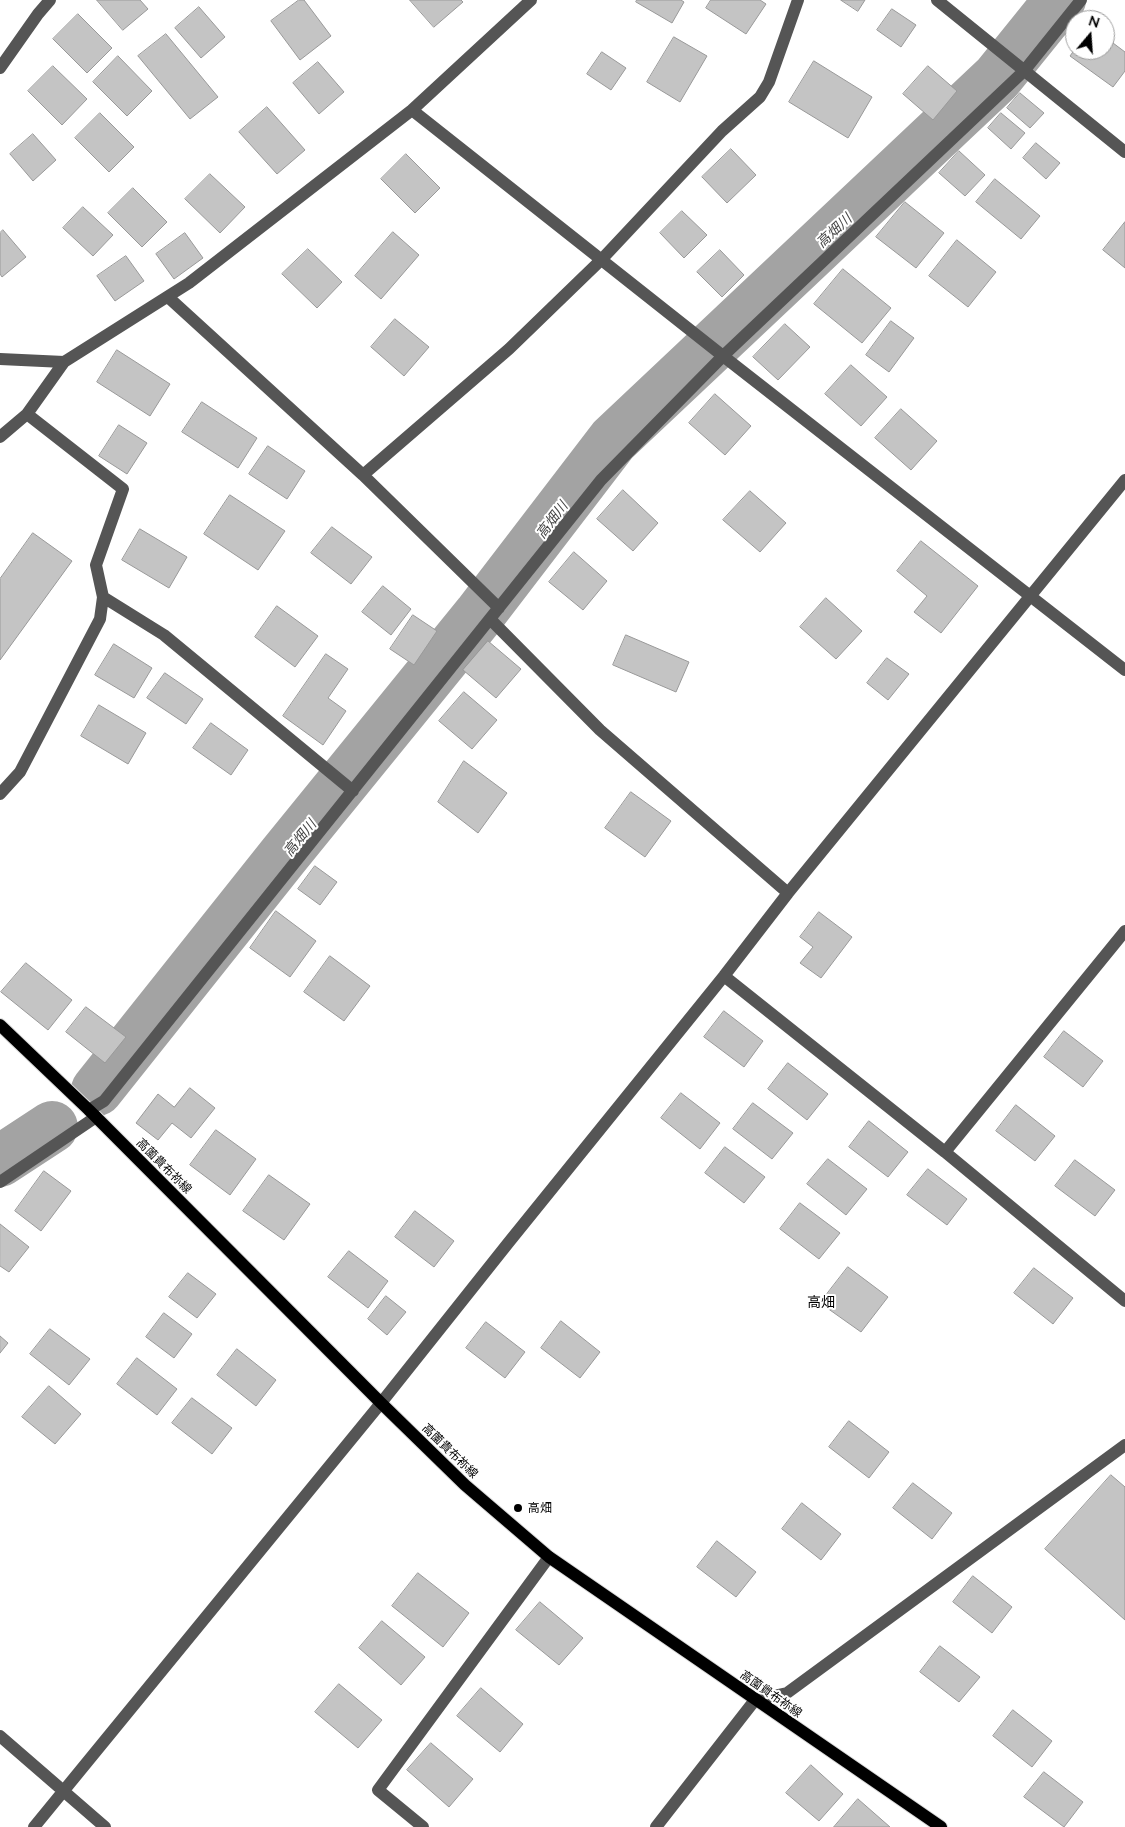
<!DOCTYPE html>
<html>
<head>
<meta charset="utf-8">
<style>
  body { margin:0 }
  #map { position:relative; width:1125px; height:1827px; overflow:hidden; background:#fff; font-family:Lato,sans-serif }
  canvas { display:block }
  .north { position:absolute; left:1065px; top:10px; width:50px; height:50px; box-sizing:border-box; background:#fff; border:1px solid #999; border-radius:50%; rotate:18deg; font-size:14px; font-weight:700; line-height:20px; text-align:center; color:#000 }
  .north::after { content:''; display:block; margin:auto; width:18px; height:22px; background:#000; clip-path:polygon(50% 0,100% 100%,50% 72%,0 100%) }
</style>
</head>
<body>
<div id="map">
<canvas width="1125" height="1827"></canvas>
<div class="north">N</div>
</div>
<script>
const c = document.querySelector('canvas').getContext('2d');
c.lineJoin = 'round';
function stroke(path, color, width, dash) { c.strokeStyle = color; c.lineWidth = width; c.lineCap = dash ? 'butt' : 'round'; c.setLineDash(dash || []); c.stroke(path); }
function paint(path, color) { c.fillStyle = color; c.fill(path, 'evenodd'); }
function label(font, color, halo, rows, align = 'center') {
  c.font = font + ' Lato,"Noto Sans JP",sans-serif'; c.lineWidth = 4; c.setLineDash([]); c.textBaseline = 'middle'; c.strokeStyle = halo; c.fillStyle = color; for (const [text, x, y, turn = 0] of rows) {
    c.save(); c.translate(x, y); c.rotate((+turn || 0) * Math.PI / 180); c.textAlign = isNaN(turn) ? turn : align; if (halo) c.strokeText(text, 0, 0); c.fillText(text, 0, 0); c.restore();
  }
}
stroke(new Path2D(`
  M97,1090L284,855L479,615L613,440L997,78L1060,0
  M0,1161L52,1127`), '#a3a3a3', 52);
const building = new Path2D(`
  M97,0H140L148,9L123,30Z
  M299,0H304L331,36L300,60L271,21Z
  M410,0H461L463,2L434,27Z
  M637,0H681L684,2L672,23L636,2Z
  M711,0H760L766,4L746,34L706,8Z
  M841,0H865L858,11Z
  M199,7L225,37L201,58L175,28Z
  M892,9L916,25L901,47L877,30Z
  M78,14L112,48L87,73L53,39Z
  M166,34L218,97L190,119L138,56Z
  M674,37L707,56L680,102L647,82Z
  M1105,37L1125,52V71L1113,87L1070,56L1075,49L1105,50Z
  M602,52L626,68L611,90L587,74Z
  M118,56L152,91L127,116L93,82Z
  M814,61L872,97L848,138L789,102Z
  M318,62L344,92L319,114L293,83Z
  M53,66L87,99L62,125L28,91Z
  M928,66L957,91L933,120L903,94Z
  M1020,93L1044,113L1030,128L1007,108Z
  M267,107L305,150L277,174L239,132Z
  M100,113L134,147L109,172L75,138Z
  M1001,113L1025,133L1011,149L988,128Z
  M33,134L56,160L33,181L10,154Z
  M1036,143L1060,163L1046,179L1023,158Z
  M731,149L756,175L727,203L702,177Z
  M959,151L985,175L965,196L939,173Z
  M406,154L440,188L415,213L381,179Z
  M210,174L245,207L220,233L185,199Z
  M995,179L1040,216L1021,239L976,202Z
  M133,188L167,222L142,247L108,213Z
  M905,202L944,233L916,268L876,237Z
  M83,207L113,235L93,256L63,228Z
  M682,211L707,235L684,258L660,233Z
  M1125,222V268L1103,250Z
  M3,230L26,257L2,277L0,274V233Z
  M393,232L419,255L381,299L355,276Z
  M185,233L203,258L174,279L156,254Z
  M957,240L996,272L968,307L929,276Z
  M308,249L342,282L317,308L282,274Z
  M720,250L744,275L722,297L697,272Z
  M126,256L144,281L115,301L97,276Z
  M843,269L891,308L862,343L814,304Z
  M395,319L429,347L404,376L371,347Z
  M891,321L914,338L889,372L866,355Z
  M785,324L810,347L778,380L753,357Z
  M117,350L170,384L150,416L97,382Z
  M851,365L887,397L861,426L825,394Z
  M715,394L751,426L725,455L689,423Z
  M202,402L257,438L238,468L182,432Z
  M901,409L937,441L911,470L875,438Z
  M119,425L147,443L127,474L99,456Z
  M268,446L305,471L287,499L249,474Z
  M623,490L658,523L633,551L597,519Z
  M750,491L786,523L760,552L723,520Z
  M230,495L285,531L258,570L204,534Z
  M332,527L372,557L351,584L311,553Z
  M140,529L187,557L169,588L122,560Z
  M33,533L72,561L0,660V579Z
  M921,541L978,586L941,633L914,612L927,596L897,571Z
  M574,552L607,581L583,610L549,582Z
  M383,586L411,609L391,635L362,612Z
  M826,598L862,631L836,659L800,627Z
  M277,606L318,636L295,667L255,637Z
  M413,615L437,631L414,665L390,649Z
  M626,635L689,662L676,692L613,665Z
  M488,641L521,669L496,698L463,670Z
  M114,644L152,668L134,698L95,675Z
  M326,654L348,669L328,698L346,711L323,745L283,716Z
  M887,658L909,674L888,700L867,683Z
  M165,673L203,699L186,724L147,698Z
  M464,692L497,720L472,749L439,721Z
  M99,705L146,733L128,764L81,736Z
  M211,723L248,750L231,775L193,748Z
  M464,761L507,793L478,833L438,802Z
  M631,792L671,821L645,857L605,828Z
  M315,866L337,882L320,905L298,889Z
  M276,911L316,941L290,977L250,948Z
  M819,912L852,937L821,978L800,963L813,947L800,937Z
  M330,956L370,986L344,1021L304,992Z
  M26,963L72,1000L48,1030L1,992Z
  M86,1007L126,1037L105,1063L66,1032Z
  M724,1011L763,1041L744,1067L704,1037Z
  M1064,1031L1103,1061L1083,1087L1044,1057Z
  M788,1063L828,1094L807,1120L768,1089Z
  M190,1088L215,1108L191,1138L172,1123L158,1140L136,1123L158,1094L174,1107Z
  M681,1093L720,1123L700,1149L661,1118Z
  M753,1103L793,1133L772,1159L733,1129Z
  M1016,1105L1055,1136L1035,1161L996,1131Z
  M869,1121L908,1152L888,1177L849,1147Z
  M216,1130L256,1159L230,1195L190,1165Z
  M725,1147L765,1177L744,1203L705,1173Z
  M828,1159L867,1189L846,1215L807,1184Z
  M1075,1160L1115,1190L1095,1216L1055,1186Z
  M928,1169L967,1199L947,1225L907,1195Z
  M44,1171L71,1191L41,1231L15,1211Z
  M269,1175L310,1204L284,1240L243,1211Z
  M800,1203L840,1233L819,1259L780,1229Z
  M415,1211L454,1241L434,1267L395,1237Z
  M0,1224L29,1247L9,1272L0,1266Z
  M349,1251L388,1281L368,1308L328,1277Z
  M848,1267L888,1297L861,1332L820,1303Z
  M1034,1268L1073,1298L1053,1324L1014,1293Z
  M188,1273L216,1294L197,1318L169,1297Z
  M386,1296L406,1312L387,1335L368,1319Z
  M164,1313L192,1334L174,1358L146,1337Z
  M561,1321L600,1352L580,1378L541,1348Z
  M486,1322L525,1352L505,1378L466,1348Z
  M50,1329L90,1359L69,1385L30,1354Z
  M0,1336L8,1343L0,1353Z
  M237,1349L276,1380L256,1406L217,1375Z
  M137,1358L177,1389L157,1415L117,1384Z
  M49,1386L81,1414L55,1444L22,1417Z
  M192,1398L232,1428L212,1454L172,1423Z
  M849,1421L889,1452L869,1478L829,1447Z
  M1111,1475L1125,1487V1620L1045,1549Z
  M913,1483L952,1513L932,1539L893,1508Z
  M802,1503L841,1534L821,1560L782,1529Z
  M717,1541L756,1572L736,1597L697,1567Z
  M418,1573L469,1613L443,1647L392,1606Z
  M973,1576L1012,1607L992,1633L953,1602Z
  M540,1602L583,1638L559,1665L516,1630Z
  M382,1621L425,1657L401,1685L359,1648Z
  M940,1646L980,1677L959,1702L920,1672Z
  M339,1684L382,1720L358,1748L315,1712Z
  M481,1688L523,1724L500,1752L457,1716Z
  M1013,1710L1052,1741L1032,1767L993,1736Z
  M431,1743L473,1779L449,1807L407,1770Z
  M811,1765L843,1794L819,1821L786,1793Z
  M1044,1772L1083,1802L1064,1827L1024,1797Z
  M858,1799L890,1827H834Z`);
paint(building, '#c4c4c4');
stroke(building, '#999', 1);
const major = new Path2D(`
  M0,1025L89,1110L381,1403L465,1485L549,1557L941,1827`);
stroke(major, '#dbdbdb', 14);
stroke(new Path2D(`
  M937,0L1125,152
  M0,68L38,14L50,0
  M412,110L723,356L1125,670
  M168,297L363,475L499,608
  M0,359L64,362
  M27,414L123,489L96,565L103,597
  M0,437L27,414L64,362L189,283L412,110L531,0
  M363,475L509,349L602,259L722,131L760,97L769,82L798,0
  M490,619L600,730L788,893
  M0,794L20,772L100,619L103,597L164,635L353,791
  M1125,931L945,1152L1125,1301
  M724,976L945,1152
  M89,1110L104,1101L601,480L723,356L1024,71L1081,0
  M0,1182L96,1117
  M0,1736L105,1827
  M34,1827L381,1403L509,1242L724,976L788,893L1125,480
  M423,1827L378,1790L549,1557
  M656,1827L755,1700L787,1693L1125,1445`), '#555', 12);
stroke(major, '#000', 12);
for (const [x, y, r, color] of [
  [518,1508,5,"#000"]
]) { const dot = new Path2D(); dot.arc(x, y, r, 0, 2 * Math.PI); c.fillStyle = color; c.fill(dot); stroke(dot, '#fff', 2); }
label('12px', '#000', '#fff', [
  ["高薗貴布祢線",164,1166,45],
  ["高薗貴布祢線",450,1451,44],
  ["高薗貴布祢線",771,1694,35]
]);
label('12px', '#000', '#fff', [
  ["高畑",528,1508]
], 'left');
label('italic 14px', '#444', '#fff', [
  ["高畑川",834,231,-43],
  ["高畑川",552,520,-53],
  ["高畑川",300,838,-51]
]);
label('14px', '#000', '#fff', [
  ["高畑",821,1302]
]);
</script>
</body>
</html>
